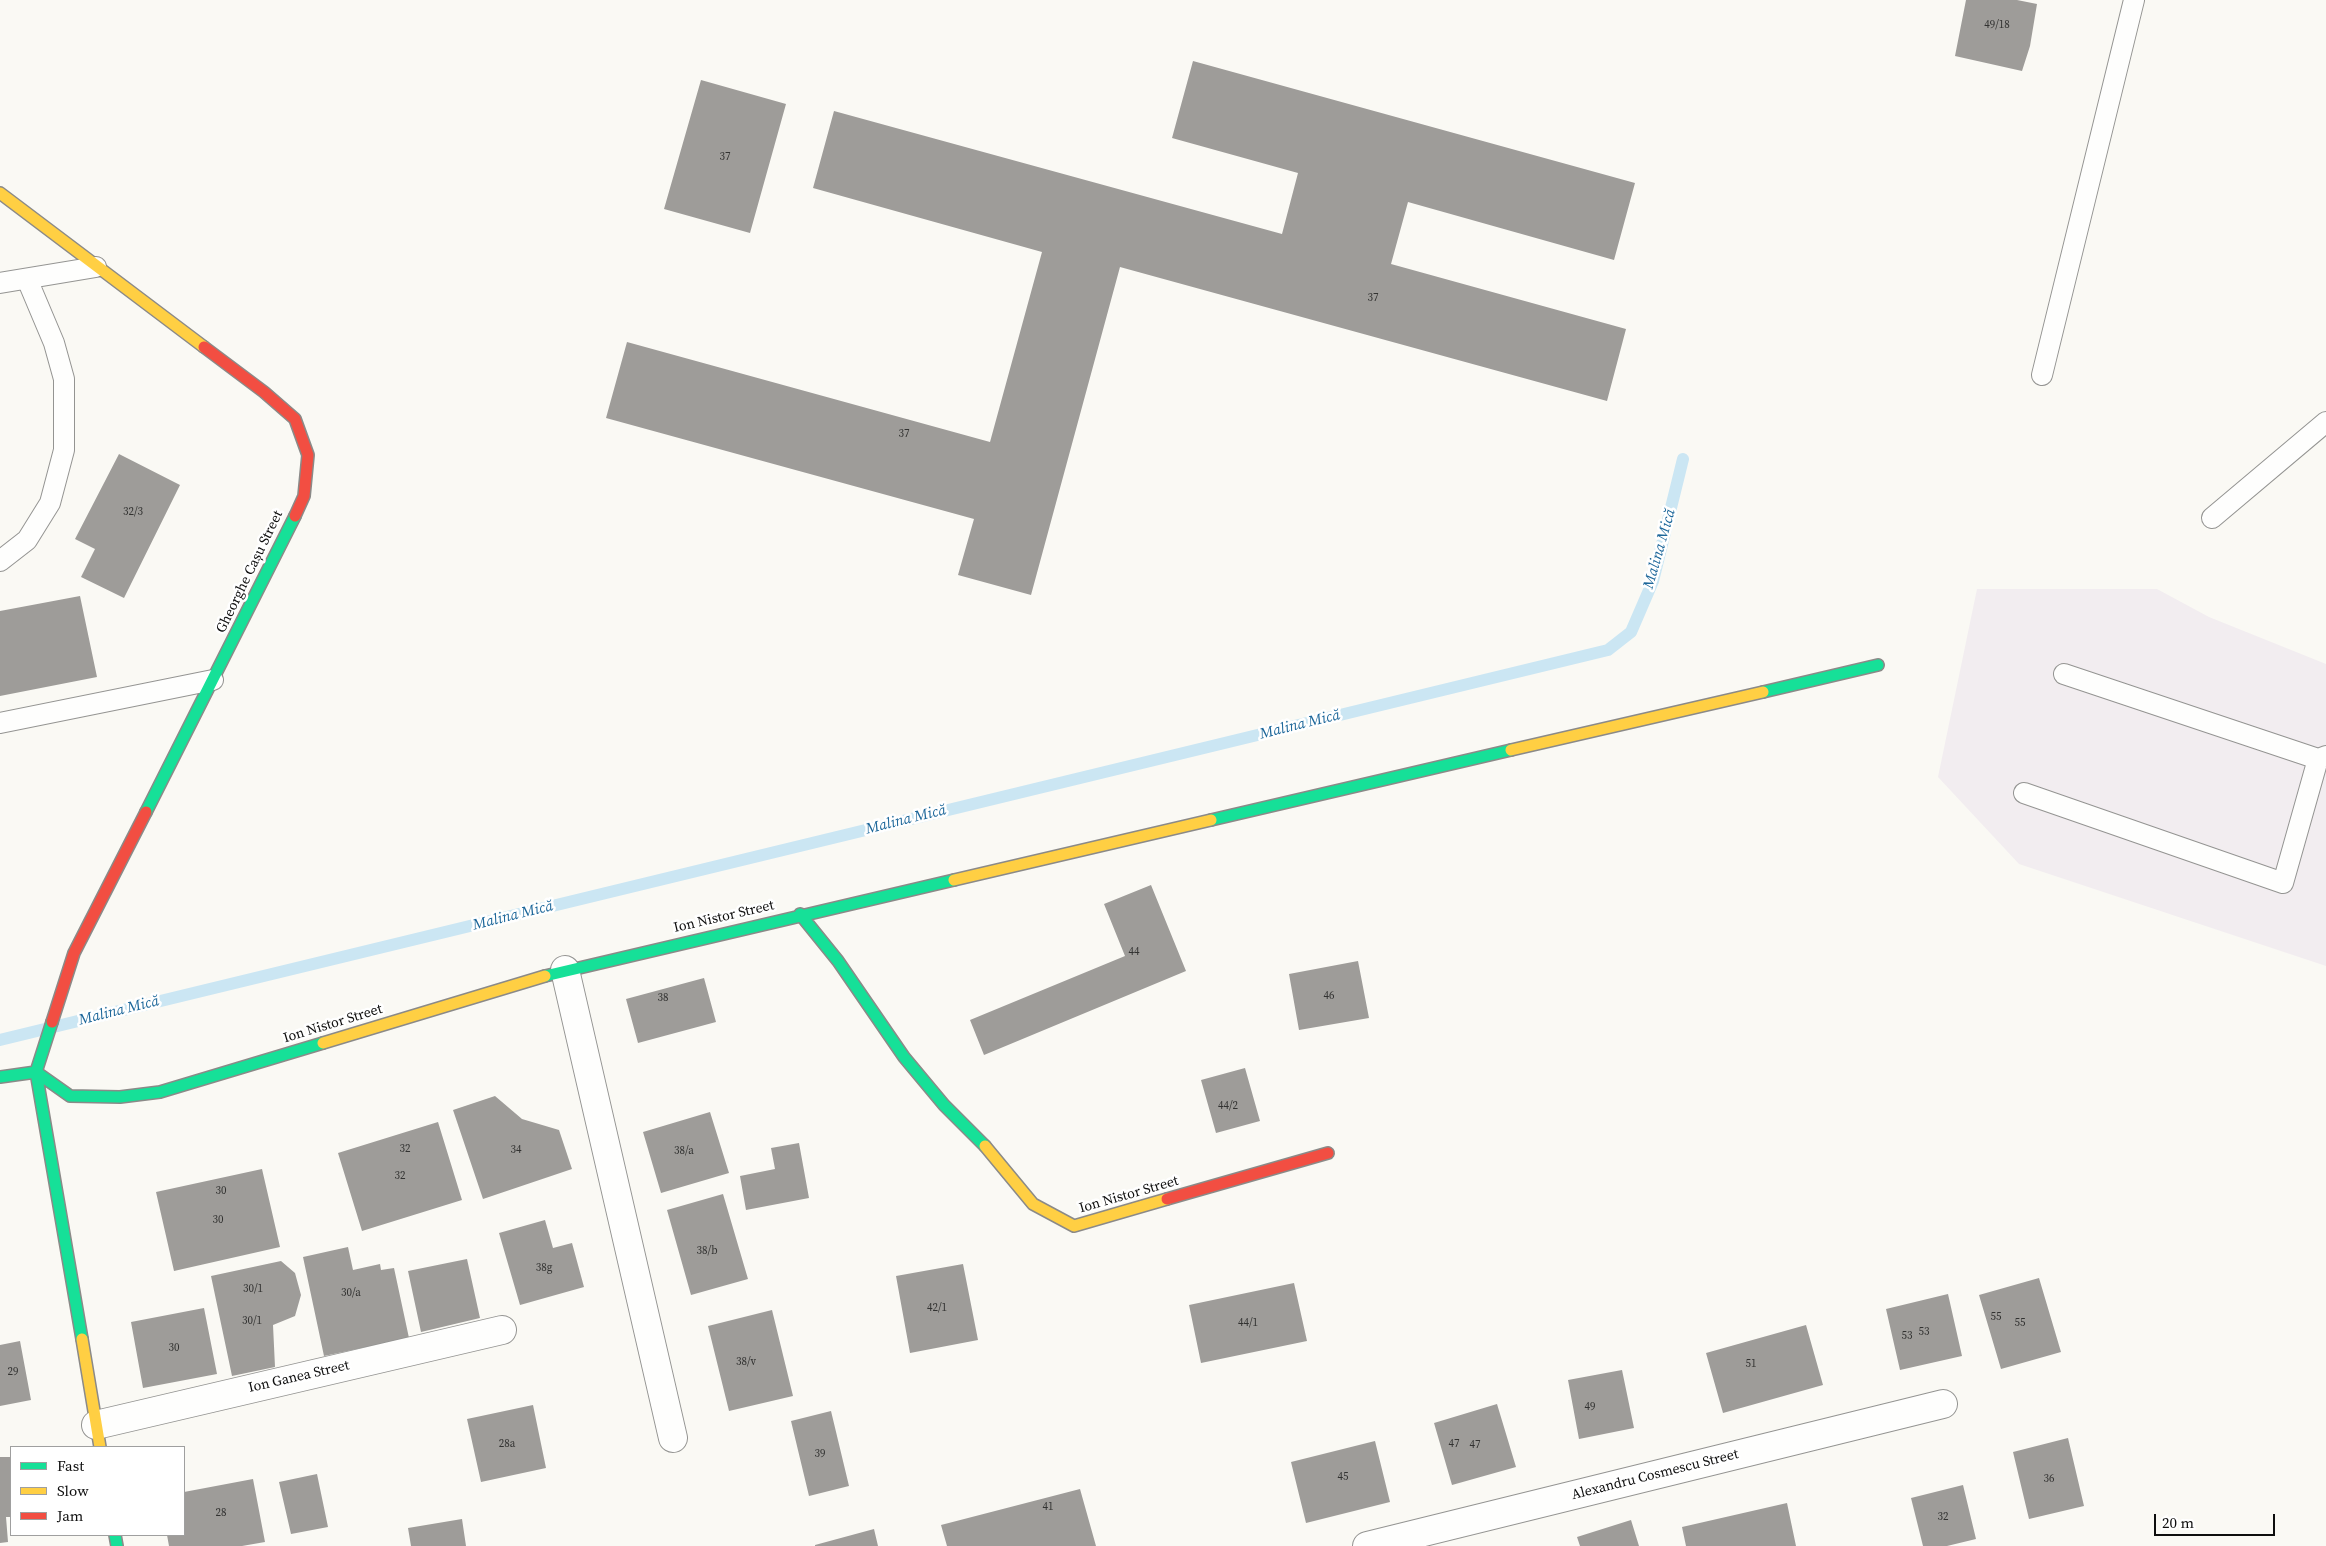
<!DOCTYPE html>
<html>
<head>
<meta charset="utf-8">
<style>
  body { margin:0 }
  #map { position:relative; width:2326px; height:1546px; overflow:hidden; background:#faf9f4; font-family:"Source Serif 4",serif }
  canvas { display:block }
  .legend { position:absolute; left:10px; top:1446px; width:175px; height:90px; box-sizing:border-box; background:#fff; border:1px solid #9f9f9f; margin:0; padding:6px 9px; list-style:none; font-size:15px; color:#0e0e0e }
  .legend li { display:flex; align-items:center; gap:10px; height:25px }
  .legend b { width:25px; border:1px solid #9f9f9f }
  .scale { position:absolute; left:2154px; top:1514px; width:121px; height:22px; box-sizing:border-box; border:2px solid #0e0e0e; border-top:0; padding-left:6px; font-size:15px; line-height:18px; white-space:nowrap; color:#0e0e0e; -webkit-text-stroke:4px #fff; paint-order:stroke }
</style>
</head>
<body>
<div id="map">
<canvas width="2326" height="1546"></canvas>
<ul class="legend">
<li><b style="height:6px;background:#16e098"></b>Fast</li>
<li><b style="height:6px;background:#ffcf43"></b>Slow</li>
<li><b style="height:6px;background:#f24e42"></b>Jam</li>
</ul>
<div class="scale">20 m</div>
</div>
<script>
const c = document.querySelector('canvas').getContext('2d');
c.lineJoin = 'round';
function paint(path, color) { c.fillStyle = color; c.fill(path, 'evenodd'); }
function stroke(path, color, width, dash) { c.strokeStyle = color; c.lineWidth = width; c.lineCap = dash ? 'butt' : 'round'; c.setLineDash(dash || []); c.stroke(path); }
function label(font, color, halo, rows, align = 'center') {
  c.font = font + ' "Source Serif 4",serif'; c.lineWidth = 5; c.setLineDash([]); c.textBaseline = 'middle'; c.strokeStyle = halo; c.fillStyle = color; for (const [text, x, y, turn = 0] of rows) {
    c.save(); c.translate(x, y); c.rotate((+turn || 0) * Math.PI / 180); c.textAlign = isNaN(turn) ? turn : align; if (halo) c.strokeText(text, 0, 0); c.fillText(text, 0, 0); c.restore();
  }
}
paint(new Path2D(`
  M1977,589H2157L2209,617L2326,664V966L2019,864L1938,777Z`), '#f2edf0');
stroke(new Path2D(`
  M0,1040L1608,650L1631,632L1653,581L1683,459`), '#cbe6f3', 12);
paint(new Path2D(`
  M1966,0H2017L2037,4L2030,46L2022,71L1955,56Z
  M1193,61L1635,183L1614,260L1408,202L1391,264L1626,329L1607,401L1120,267L1031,595L958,575L974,519L606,418L627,342L990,442L1042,252L813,188L834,111L1282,234L1298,173L1172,138Z
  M701,80L786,104L750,233L664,209Z
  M119,454L180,485L124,598L81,577L95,549L75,539Z
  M80,596L97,677L0,696V611Z
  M1151,885L1186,971L984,1055L970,1020L1125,956L1104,904Z
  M1358,961L1369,1018L1299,1030L1289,974Z
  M704,978L716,1022L638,1043L626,999Z
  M1245,1068L1260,1121L1216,1133L1201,1080Z
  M495,1096L522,1119L559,1130L572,1169L483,1199L453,1110Z
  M710,1112L729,1173L661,1193L643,1132Z
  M438,1122L462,1200L362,1231L338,1153Z
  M799,1143L809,1198L746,1210L740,1176L775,1169L771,1148Z
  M262,1169L280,1247L174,1271L156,1192Z
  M723,1194L748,1279L691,1295L667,1210Z
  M545,1220L553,1248L572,1243L584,1287L520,1305L499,1233Z
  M348,1247L353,1270L380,1264L381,1270L394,1268L409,1338L324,1356L303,1257Z
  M467,1259L480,1318L421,1332L408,1271Z
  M281,1261L295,1273L301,1295L295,1316L273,1325L275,1367L232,1376L211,1276Z
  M963,1264L978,1340L910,1353L896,1276Z
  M2039,1278L2061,1352L2001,1369L1979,1295Z
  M1294,1283L1307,1341L1201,1363L1189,1305Z
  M1948,1294L1962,1356L1900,1370L1886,1309Z
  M204,1308L217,1374L143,1388L131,1322Z
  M772,1310L793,1396L729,1411L708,1326Z
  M1806,1325L1823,1385L1723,1413L1706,1353Z
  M20,1341L31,1400L0,1406V1345Z
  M1622,1370L1634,1428L1579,1439L1568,1380Z
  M1497,1404L1516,1467L1452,1485L1434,1423Z
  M533,1405L546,1468L481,1482L467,1419Z
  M831,1411L849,1486L809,1496L791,1421Z
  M2068,1438L2084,1506L2029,1519L2013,1452Z
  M1375,1441L1390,1502L1306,1523L1291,1462Z
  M0,1457H11V1517H6L8,1542L0,1543Z
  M317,1474L328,1527L291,1534L279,1482Z
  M253,1479L265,1542L242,1546H169L167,1535H184V1492Z
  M1963,1485L1976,1539L1947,1546H1923L1911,1498Z
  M1080,1489L1096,1546H947L941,1525Z
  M1787,1503L1796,1546H1686L1682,1527Z
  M462,1519L466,1546H411L408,1528Z
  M1631,1520L1639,1546H1580L1577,1537Z
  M874,1529L878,1546H815V1545Z`), '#9e9c99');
const lane = new Path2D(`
  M0,283L96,267
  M2042,375L2134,0
  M2212,518L2326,422
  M0,561L27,540L50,503L64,450V379L54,343L27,279
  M2064,674L2318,759
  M0,723L213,680
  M2024,793L2283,883L2318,759L2326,756`);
const street = new Path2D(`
  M565,970L673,1438
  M96,1425L502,1330
  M1367,1546L1943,1404`);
const fast = new Path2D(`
  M1763,692L1878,665
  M146,812L295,516
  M1211,820L1511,750
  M800,914L838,961L904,1057L944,1105L985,1146
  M545,976L954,880
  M52,1022L36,1072L82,1339
  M0,1077L36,1072L70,1096L120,1097L160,1092L323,1043
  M115,1535L117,1546`);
const slow = new Path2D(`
  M0,193L204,347
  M1511,750L1763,692
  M954,880L1211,820
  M323,1043L545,976
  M985,1146L1033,1204L1074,1226L1167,1199
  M82,1339L100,1447`);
const jam = new Path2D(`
  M204,347L264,392L295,419L308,455L304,496L295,516
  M52,1022L74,953L146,812
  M1167,1199L1328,1153`);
stroke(lane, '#949492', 22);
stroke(street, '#949492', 30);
stroke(fast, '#8b8a88', 14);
stroke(slow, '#8b8a88', 14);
stroke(jam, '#8b8a88', 14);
stroke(lane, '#fefefd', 20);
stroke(street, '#fefefd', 28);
stroke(fast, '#16e098', 11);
stroke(slow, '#ffcf43', 11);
stroke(jam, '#f24e42', 11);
label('11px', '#323231', null, [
  ["49/18",1997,25],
  ["37",725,157],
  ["37",1373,298],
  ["37",904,434],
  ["32/3",133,512],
  ["44",1134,952],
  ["46",1329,996],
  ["38",663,998],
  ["44/2",1228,1106],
  ["32",405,1149],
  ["34",516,1150],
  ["38/a",684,1151],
  ["32",400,1176],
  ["30",221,1191],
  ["30",218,1220],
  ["38/b",707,1251],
  ["38g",544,1268],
  ["30/1",253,1289],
  ["30/a",351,1293],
  ["42/1",937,1308],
  ["55",1996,1317],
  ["30/1",252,1321],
  ["44/1",1248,1323],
  ["55",2020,1323],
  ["53",1924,1332],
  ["53",1907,1336],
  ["30",174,1348],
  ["38/v",746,1362],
  ["51",1751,1364],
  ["29",13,1372],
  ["49",1590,1407],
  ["28a",507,1444],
  ["47",1454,1444],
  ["47",1475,1445],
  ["39",820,1454],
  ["45",1343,1477],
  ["36",2049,1479],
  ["41",1048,1507],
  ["28",221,1513],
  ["32",1943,1517]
]);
label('14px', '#0e0e0e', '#fff', [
  ["Gheorghe Cașu Street",250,572,-64],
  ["Ion Nistor Street",724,917,-13],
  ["Ion Nistor Street",333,1024,-17],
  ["Ion Nistor Street",1129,1195,-16],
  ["Ion Ganea Street",299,1377,-13],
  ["Alexandru Cosmescu Street",1655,1475,-14]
]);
label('italic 15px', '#1d679a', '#fff', [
  ["Malina Mică",1660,549,-74],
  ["Malina Mică",1300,725,-14],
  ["Malina Mică",906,820,-14],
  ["Malina Mică",513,916,-14],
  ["Malina Mică",119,1011,-14]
]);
</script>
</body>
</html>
